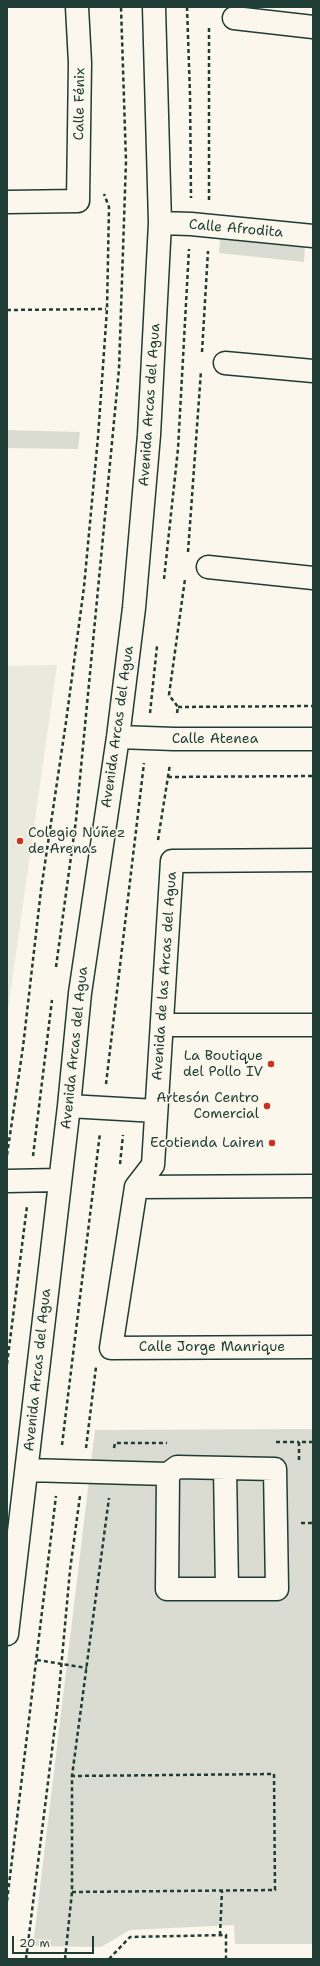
<!DOCTYPE html>
<html>
<head>
<meta charset="utf-8">
<style>
  body { margin:0 }
  #map { position:relative; width:320px; height:1966px; overflow:hidden; background:#fbf7ec; font-family:"Shantell Sans",sans-serif }
  canvas { display:block }
  .frame { position:absolute; inset:0; border:8px solid #1f3d34; pointer-events:none }
  .scale { position:absolute; left:12px; top:1936px; width:82px; height:18px; box-sizing:border-box; border:2px solid #1f3d34; border-top:0; padding-left:5px; font-size:12px; line-height:14px; white-space:nowrap; color:#1f3d34; -webkit-text-stroke:3px #fbf7ec; paint-order:stroke }
</style>
</head>
<body>
<div id="map">
<canvas width="320" height="1966"></canvas>
<div class="frame"></div>
<div class="scale">20 m</div>
</div>
<script>
const c = document.querySelector('canvas').getContext('2d');
c.lineJoin = 'round';
function paint(path, color) { c.fillStyle = color; c.fill(path, 'evenodd'); }
function stroke(path, color, width, dash) { c.strokeStyle = color; c.lineWidth = width; c.lineCap = dash ? 'butt' : 'round'; c.setLineDash(dash || []); c.stroke(path); }
function label(font, color, halo, rows, align = 'center') {
  c.font = font + ' "Shantell Sans",sans-serif'; c.lineWidth = 3; c.setLineDash([]); c.textBaseline = 'middle'; c.strokeStyle = halo; c.fillStyle = color; for (const [text, x, y, turn = 0] of rows) {
    c.save(); c.translate(x, y); c.rotate((+turn || 0) * Math.PI / 180); c.textAlign = isNaN(turn) ? turn : align; if (halo) c.strokeText(text, 0, 0); c.fillText(text, 0, 0); c.restore();
  }
}
paint(new Path2D(`
  M57,665L7,1016V666Z`), '#eae9de');
paint(new Path2D(`
  M220,239L305,247L304,262L219,253Z
  M7,430L80,432L78,449L7,448Z
  M313,1429V1944H235L234,1925L130,1930L101,1947L33,1946L95,1430Z`), '#dbdcd1');
const minor = new Path2D(`
  M234,18L313,27
  M7,202L78,201L80,63L77,7
  M160,223L191,224L313,236
  M225,363L313,371
  M208,567L313,578
  M118,737L174,739H313
  M313,860L172,861L153,1165L136,1187L111,1348L313,1347
  M162,1025H313
  M69,1106L156,1111
  M7,1181L59,1180
  M136,1187L313,1186
  M225,1468L227,1589
  M27,1470L168,1474L167,1589H277L275,1469L177,1467L168,1474
  M7,1634L69,1106L80,993L118,737L134,608L149,435L160,223L154,7`);
stroke(minor, '#1f3d34', 25);
stroke(new Path2D(`
  M187,7L190,94L191,198
  M209,200V25
  M7,310L106,309
  M202,352L208,251
  M188,552L201,371
  M164,579L178,449L189,249
  M178,707L313,706
  M150,713L157,646
  M177,713L178,707L169,695L185,579
  M168,777L313,776
  M158,840L170,764
  M56,967L76,820L119,369L126,161L121,7
  M106,1084L144,763
  M7,1155L23,1047L41,890L66,722L84,587L98,437L107,309L109,207L104,194
  M33,1156L52,1000
  M120,1164L123,1135
  M7,1364L27,1206
  M276,1442H299
  M62,1445L100,1133
  M86,1448L96,1367
  M114,1448L115,1443H167
  M299,1460V1442H313
  M301,1523H313
  M37,1660L87,1668
  M72,1892L275,1890L274,1774L72,1776
  M7,1901L56,1496
  M220,1935L222,1891
  M26,1959L58,1702L70,1570L80,1496
  M65,1959L72,1892V1776L109,1498
  M109,1959L130,1937L226,1935V1959`), '#1f3d34', 2.5, [4, 3]);
stroke(minor, '#fbf7ec', 22);
for (const [x, y, r, color] of [
  [20,841,4,"#c8321e"],
  [271,1064,4,"#c8321e"],
  [267,1106,4,"#c8321e"],
  [272,1143,4,"#c8321e"]
]) { const dot = new Path2D(); dot.arc(x, y, r, 0, 2 * Math.PI); c.fillStyle = color; c.fill(dot); stroke(dot, '#fbf7ec', 1.5); }
label('14px', '#1f3d34', '#fbf7ec', [
  ["Calle Fénix",80,104,-89],
  ["Calle Afrodita",236,229,5],
  ["Avenida Arcas del Agua",150,405,-86],
  ["Avenida Arcas del Agua",118,727,-82],
  ["Calle Atenea",215,739],
  ["Avenida de las Arcas del Agua",165,976,-86],
  ["Avenida Arcas del Agua",75,1048,-84],
  ["Calle Jorge Manrique",212,1347],
  ["Avenida Arcas del Agua",38,1370,-84]
]);
label('14px', '#1f3d34', '#fbf7ec', [
  ["Colegio Núñez",28,833,"left"],
  ["de Arenas",28,849,"left"],
  ["La Boutique",263,1056],
  ["del Pollo IV",263,1072],
  ["Artesón Centro",259,1098],
  ["Comercial",259,1114],
  ["Ecotienda Lairen",264,1143]
], 'right');
</script>
</body>
</html>
